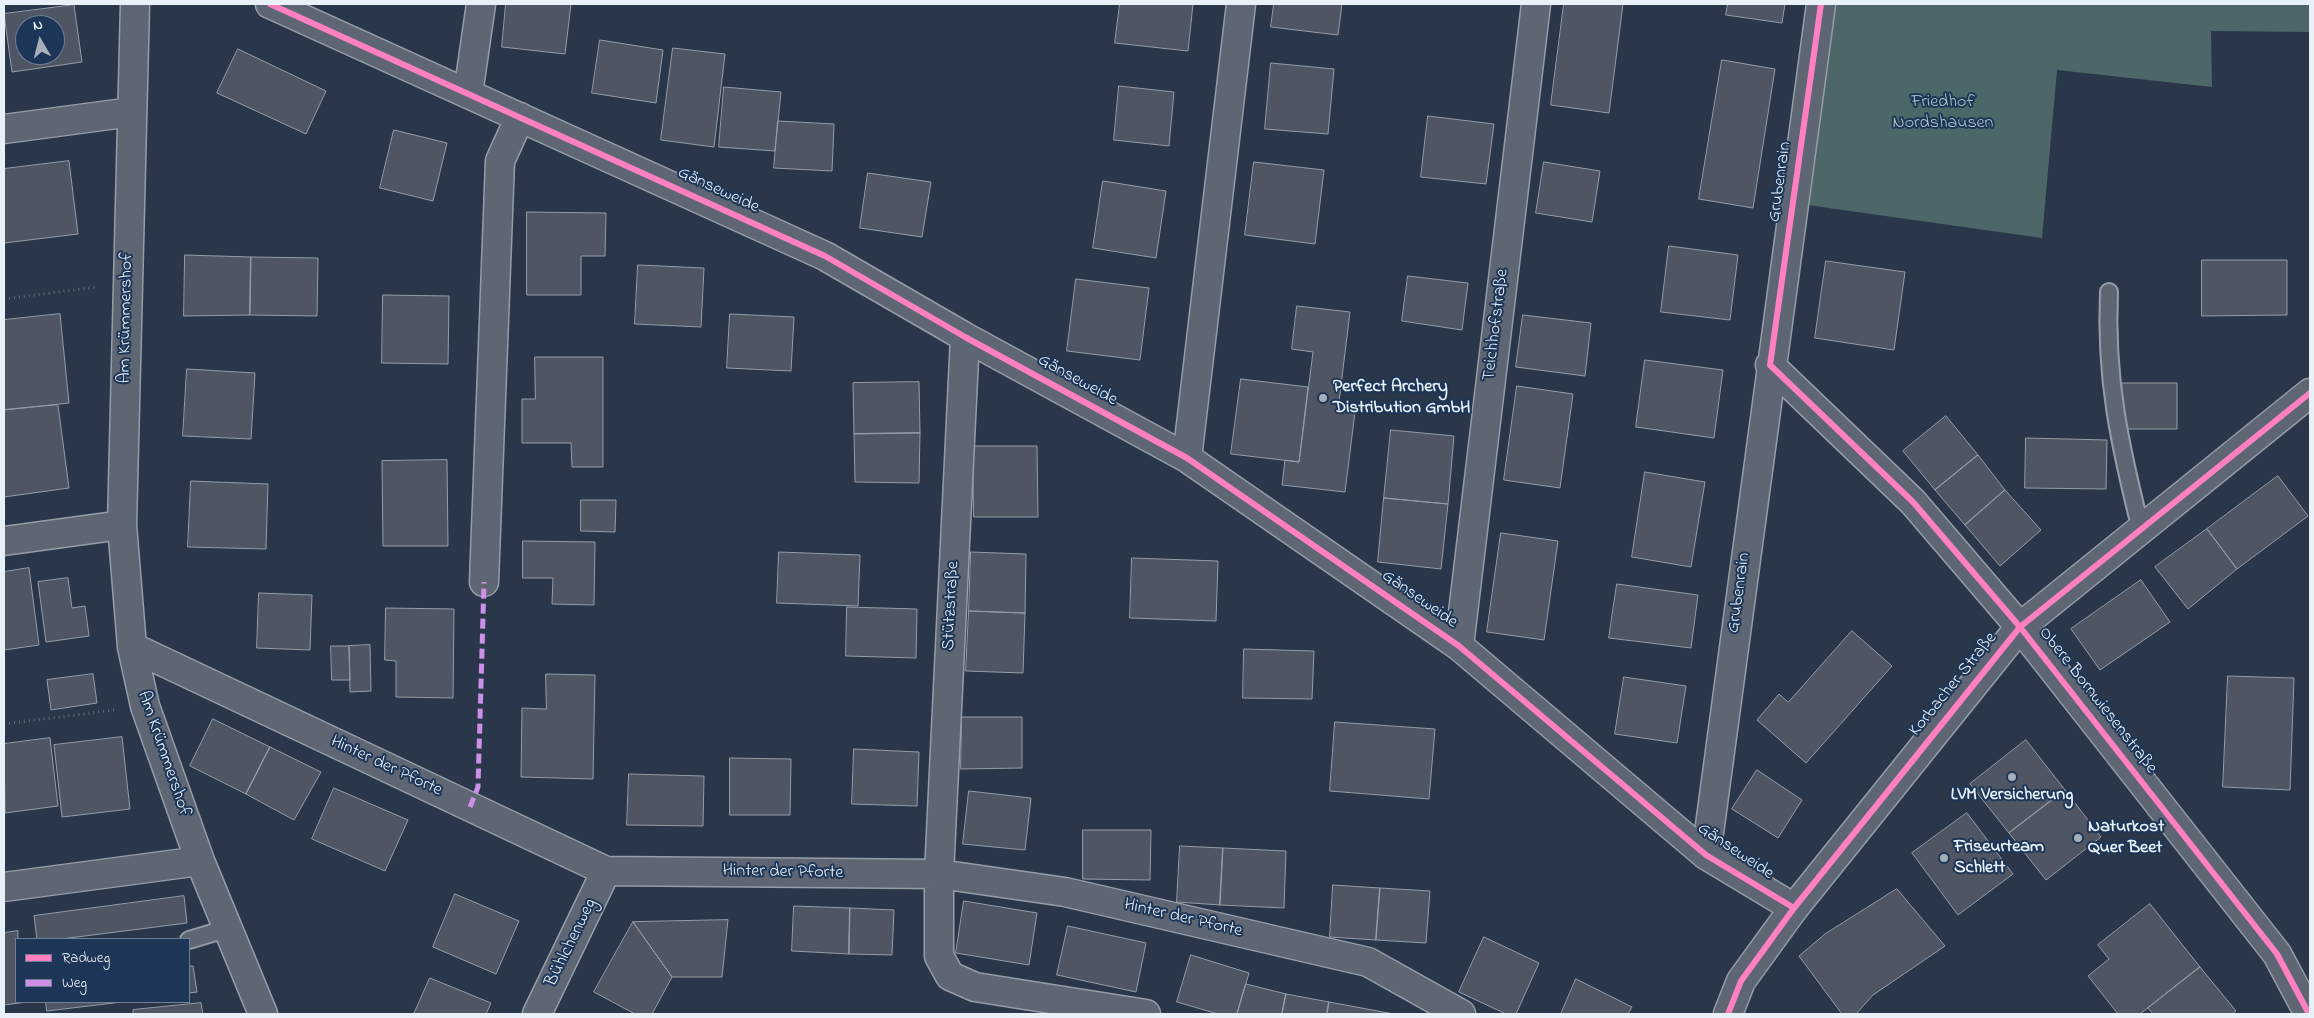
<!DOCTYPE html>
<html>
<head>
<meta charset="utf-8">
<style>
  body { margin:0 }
  #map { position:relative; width:2314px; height:1018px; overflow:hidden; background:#2a374a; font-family:"Indie Flower",sans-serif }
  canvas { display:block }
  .frame { position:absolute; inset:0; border:5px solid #e8f1f8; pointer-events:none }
  .legend { position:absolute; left:15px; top:938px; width:175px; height:65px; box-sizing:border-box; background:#1d3557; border:1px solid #6e8097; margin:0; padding:6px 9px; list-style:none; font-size:15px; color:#e8f1f8 }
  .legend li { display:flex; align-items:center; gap:10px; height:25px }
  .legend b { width:25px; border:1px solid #6e8097 }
  .north { position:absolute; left:15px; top:15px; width:50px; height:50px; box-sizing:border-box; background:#1d3557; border:1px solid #6e8097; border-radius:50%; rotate:352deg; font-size:14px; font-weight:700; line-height:20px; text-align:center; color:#e8f1f8 }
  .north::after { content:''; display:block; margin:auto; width:18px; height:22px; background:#a6b0bb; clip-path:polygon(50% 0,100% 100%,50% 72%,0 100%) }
</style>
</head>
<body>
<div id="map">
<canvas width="2314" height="1018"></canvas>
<div class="frame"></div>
<ul class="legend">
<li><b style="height:6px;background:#ff80c0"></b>Radweg</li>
<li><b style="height:6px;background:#ce8fe9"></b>Weg</li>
</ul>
<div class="north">N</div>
</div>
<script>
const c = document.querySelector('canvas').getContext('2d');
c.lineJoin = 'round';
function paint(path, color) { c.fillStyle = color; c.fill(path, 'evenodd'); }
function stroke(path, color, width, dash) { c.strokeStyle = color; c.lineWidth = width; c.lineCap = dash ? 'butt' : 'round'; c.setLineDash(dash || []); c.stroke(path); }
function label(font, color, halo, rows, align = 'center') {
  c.font = font + ' "Indie Flower",sans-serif'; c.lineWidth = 4; c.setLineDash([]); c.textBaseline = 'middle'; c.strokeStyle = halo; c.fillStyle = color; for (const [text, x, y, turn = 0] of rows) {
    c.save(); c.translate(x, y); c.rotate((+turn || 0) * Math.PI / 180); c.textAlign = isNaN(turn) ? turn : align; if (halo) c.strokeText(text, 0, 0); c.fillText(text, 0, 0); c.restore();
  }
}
paint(new Path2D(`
  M1821,4H2310V32L2211,31L2212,87L2057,70L2042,238L1793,203Z`), '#4d6768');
const building = new Path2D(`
  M506,4H571L565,54L502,47Z
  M1120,4H1193L1188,51L1115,43Z
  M1274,4H1342L1338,35L1271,27Z
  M1564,4H1623L1609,113L1551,105Z
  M1728,4H1785L1782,23L1726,15Z
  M74,5L82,62L12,72L4,14ZM25,25H55V55H25Z
  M600,40L663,50L656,103L592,93Z
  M673,48L725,54L714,147L661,140Z
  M238,49L326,91L306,134L217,93Z
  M1722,60L1775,69L1753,208L1699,199Z
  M1271,63L1334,69L1328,134L1265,129Z
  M1119,86L1174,92L1169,146L1114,140Z
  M724,87L781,92L775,151L719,147Z
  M1428,116L1494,124L1486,184L1421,177Z
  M778,121L834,124L832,171L774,168Z
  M394,130L447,143L433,201L380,188Z
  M69,161L78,234L4,243V169Z
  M1254,162L1324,170L1315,244L1245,235Z
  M1544,162L1600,171L1592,222L1536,213Z
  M868,173L931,182L922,237L860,228Z
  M1103,181L1166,191L1156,258L1093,248Z
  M527,212L606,213L605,256H581V295H527Z
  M1669,246L1738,255L1730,320L1661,312Z
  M185,255L251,257L250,315L184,316Z
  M251,257L318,258L317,316L250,315Z
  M2202,260H2287V315L2202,316Z
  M1826,261L1905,272L1894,350L1815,338Z
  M638,265L704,268L701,327L635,324Z
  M1408,276L1468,283L1462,330L1402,321Z
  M1076,279L1149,288L1140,360L1067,351Z
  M383,295L449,296L448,364L382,363Z
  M1297,306L1350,312L1338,410L1355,412L1345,492L1282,485L1285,460L1299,462L1313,352L1292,349Z
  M60,314L69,403L4,410V320Z
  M730,314L794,317L791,371L727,368Z
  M1523,315L1591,323L1585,376L1516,367Z
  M535,357H603V467H572L571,443H522V399H535Z
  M1645,360L1723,370L1714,438L1636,427Z
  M187,369L255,373L251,439L183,436Z
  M1241,379L1308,387L1299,462L1231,454Z
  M919,382L920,433L854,434L853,383Z
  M2122,383H2177V429H2122Z
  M1517,386L1573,394L1560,488L1504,480Z
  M58,405L69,488L4,497V410Z
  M1946,416L1978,455L1935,490L1903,451Z
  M1391,430L1454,436L1448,504L1384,498Z
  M920,433L919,483L855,482L854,434Z
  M2026,438L2107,440L2106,489L2025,488Z
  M973,446H1037L1038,517H974Z
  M1978,455L2005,490L1965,525L1935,490Z
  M447,460L448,546H383L382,461Z
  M1645,472L1705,482L1691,567L1632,557Z
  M2278,476L2308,516L2237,569L2207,529Z
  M191,481L268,484L266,549L188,547Z
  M2005,490L2041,530L2000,566L1965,525Z
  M1384,498L1448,504L1441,569L1378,562Z
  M581,500H616L615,532L581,531Z
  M2207,529L2237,569L2188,609L2155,567Z
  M1501,533L1558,541L1544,640L1487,632Z
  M523,541L595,542L594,605L552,604L553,578H523Z
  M779,552L860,555L858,606L777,603Z
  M971,552L1026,554L1025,613L969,611Z
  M1132,558L1218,561L1216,621L1130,618Z
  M29,568L39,645L4,650V572Z
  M68,578L72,608L85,606L89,636L46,642L38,582Z
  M2141,580L2170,622L2100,670L2071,629Z
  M1617,584L1698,595L1691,648L1609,638Z
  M259,593L312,595L310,650L257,648Z
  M847,607L917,609L916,658L846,656Z
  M386,608L454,609L453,698L396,697V661L385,660Z
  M969,611L1025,613L1023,673L966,671Z
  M1852,631L1892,666L1806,763L1757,720L1779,694L1788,702Z
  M370,645L371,691L350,692L349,646Z
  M331,646H349L350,680H332Z
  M1244,649L1314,651L1312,699L1243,698Z
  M93,674L97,703L51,710L47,680Z
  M546,674L595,675L593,779L521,777L522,708L546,709Z
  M2228,676L2294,678L2290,790L2223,787Z
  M1624,677L1686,686L1677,743L1615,734Z
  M962,717H1022V768L961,769Z
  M213,719L270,747L246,794L190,766Z
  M1335,722L1435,729L1429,799L1330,791Z
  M122,737L130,809L62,817L54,745Z
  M50,738L58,806L5,813L4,744Z
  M2026,740L2065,790L2009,833L1970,784Z
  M270,747L321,772L294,820L246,794Z
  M854,749L919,752L917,806L852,804Z
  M730,758L791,759L790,815H730Z
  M1757,770L1802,800L1778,838L1732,809Z
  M629,774L704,776L703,826L627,825Z
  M334,788L408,820L385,871L312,839Z
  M2065,790L2101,837L2046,880L2009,833Z
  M969,791L1031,798L1025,850L963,844Z
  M1967,813L2013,874L1958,915L1912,853Z
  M1083,830H1151L1150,880L1083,879Z
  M1180,846L1223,848L1220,905L1177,902Z
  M1223,848L1286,851L1284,908L1220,905Z
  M1333,885L1380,888L1376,940L1330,937Z
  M1380,888L1430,891L1426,943L1376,940Z
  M1897,889L1945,946L1873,995L1856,1014H1842L1799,956L1825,934Z
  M455,894L519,921L496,974L433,947Z
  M184,896L187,923L61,939H37L34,916Z
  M964,901L1037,913L1029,965L956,953Z
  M2150,904L2200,967L2140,1014H2118L2088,976L2109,959L2098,945Z
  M794,906L850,908L849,954L792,951Z
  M850,908L894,910L892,955L849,954Z
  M728,920L722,977H672L633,922Z
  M633,922L672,977L652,1014H635L594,992Z
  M1068,926L1146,943L1136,992L1057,975Z
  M18,931L16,1002H27L4,1005V933Z
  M1484,937L1539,963L1516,1014H1506L1459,992Z
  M1191,955L1249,973L1237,1014H1218L1177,1002Z
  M189,966H193L197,992L189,993Z
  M2200,967L2236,1011L2232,1014H2153L2148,1008Z
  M430,978L491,1003L486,1014H414Z
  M1576,979L1632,1007L1628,1014H1561Z
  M1246,984L1286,994L1282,1014H1237Z
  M1286,994L1329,1002L1327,1014H1282Z
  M46,1002H122L47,1011Z
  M1329,1002L1394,1014H1327Z
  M201,1003L203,1014H133V1010Z`);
paint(building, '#505563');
stroke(building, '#959da7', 1);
const service = new Path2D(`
  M2109,292C2105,379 2120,446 2141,530
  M189,940L229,928`);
const minor = new Path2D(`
  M135,4L122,525L132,647L145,706L200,861L263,1014
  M270,4L825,256L965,337L1187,458L1459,646L1706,855L1794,908
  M468,94L481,4
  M4,129L132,112
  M965,337L939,874V956L950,976L975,987L1146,1014
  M1770,365L1913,502L2020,627L2277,954L2309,1014
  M1187,458L1241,4
  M4,541L122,525
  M484,582L500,161L520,117
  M1459,646L1536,4
  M132,647L606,871L939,874L1065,892L1368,962L1461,1014
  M1706,855L1821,4
  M4,887L200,861
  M537,1014L606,871`);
const tertiary = new Path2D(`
  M1728,1014L1741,981L1794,908L2020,627L2310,393`);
stroke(service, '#959da7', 20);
stroke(minor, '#959da7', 31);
stroke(tertiary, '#959da7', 31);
stroke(new Path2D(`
  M4,299L97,287
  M4,724L114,710`), '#656d78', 3, [1, 4]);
stroke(service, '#5d6672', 16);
stroke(minor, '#5d6672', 28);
stroke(tertiary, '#5d6672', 28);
stroke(new Path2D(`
  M470,807L478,787L484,582`), '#ce8fe9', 5, [10, 5]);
stroke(new Path2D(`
  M270,4L825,256L965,337L1187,458L1459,646L1706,855L1794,908
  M1821,4L1770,365L1913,502L2020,627L2277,954L2309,1014
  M1728,1014L1741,981L1794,908L2020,627L2310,393`), '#ff80c0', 6);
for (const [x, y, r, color] of [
  [1323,398,5,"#a6b0bb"],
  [2012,777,5,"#a6b0bb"],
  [2078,838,5,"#a6b0bb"],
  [1944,858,5,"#a6b0bb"]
]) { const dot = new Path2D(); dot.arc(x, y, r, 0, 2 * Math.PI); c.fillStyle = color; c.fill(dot); stroke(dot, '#1d3557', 2); }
label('18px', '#b4c4c7', '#1d3557', [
  ["Friedhof",1943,103],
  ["Nordshausen",1943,124]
]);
label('18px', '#e8f1f8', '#1d3557', [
  ["Grubenrain",1781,182,-82],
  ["Gänseweide",718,191,25],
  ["Am Krümmershof",127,318,-89],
  ["Teichhofstraße",1497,325,-83],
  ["Gänseweide",1077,381,29],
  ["Grubenrain",1740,593,-82],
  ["Gänseweide",1419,600,35],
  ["Stützstraße",952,606,-87],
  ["Korbacher Straße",1954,685,-51],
  ["Obere Bornwiesenstraße",2097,701,52],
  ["Am Krümmershof",163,754,71],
  ["Hinter der Pforte",386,767,25],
  ["Gänseweide",1735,852,34],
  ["Hinter der Pforte",783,873,1],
  ["Hinter der Pforte",1183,919,13],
  ["Bühlchenweg",572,943,-64]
]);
label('bold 18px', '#e8f1f8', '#1d3557', [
  ["Perfect Archery",1333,388],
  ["Distribution GmbH",1333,409],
  ["LVM Versicherung",2012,796,"center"],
  ["Naturkost",2088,828],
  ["Quer Beet",2088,849],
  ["Friseurteam",1954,848],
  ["Schlett",1954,869]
], 'left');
</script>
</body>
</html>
